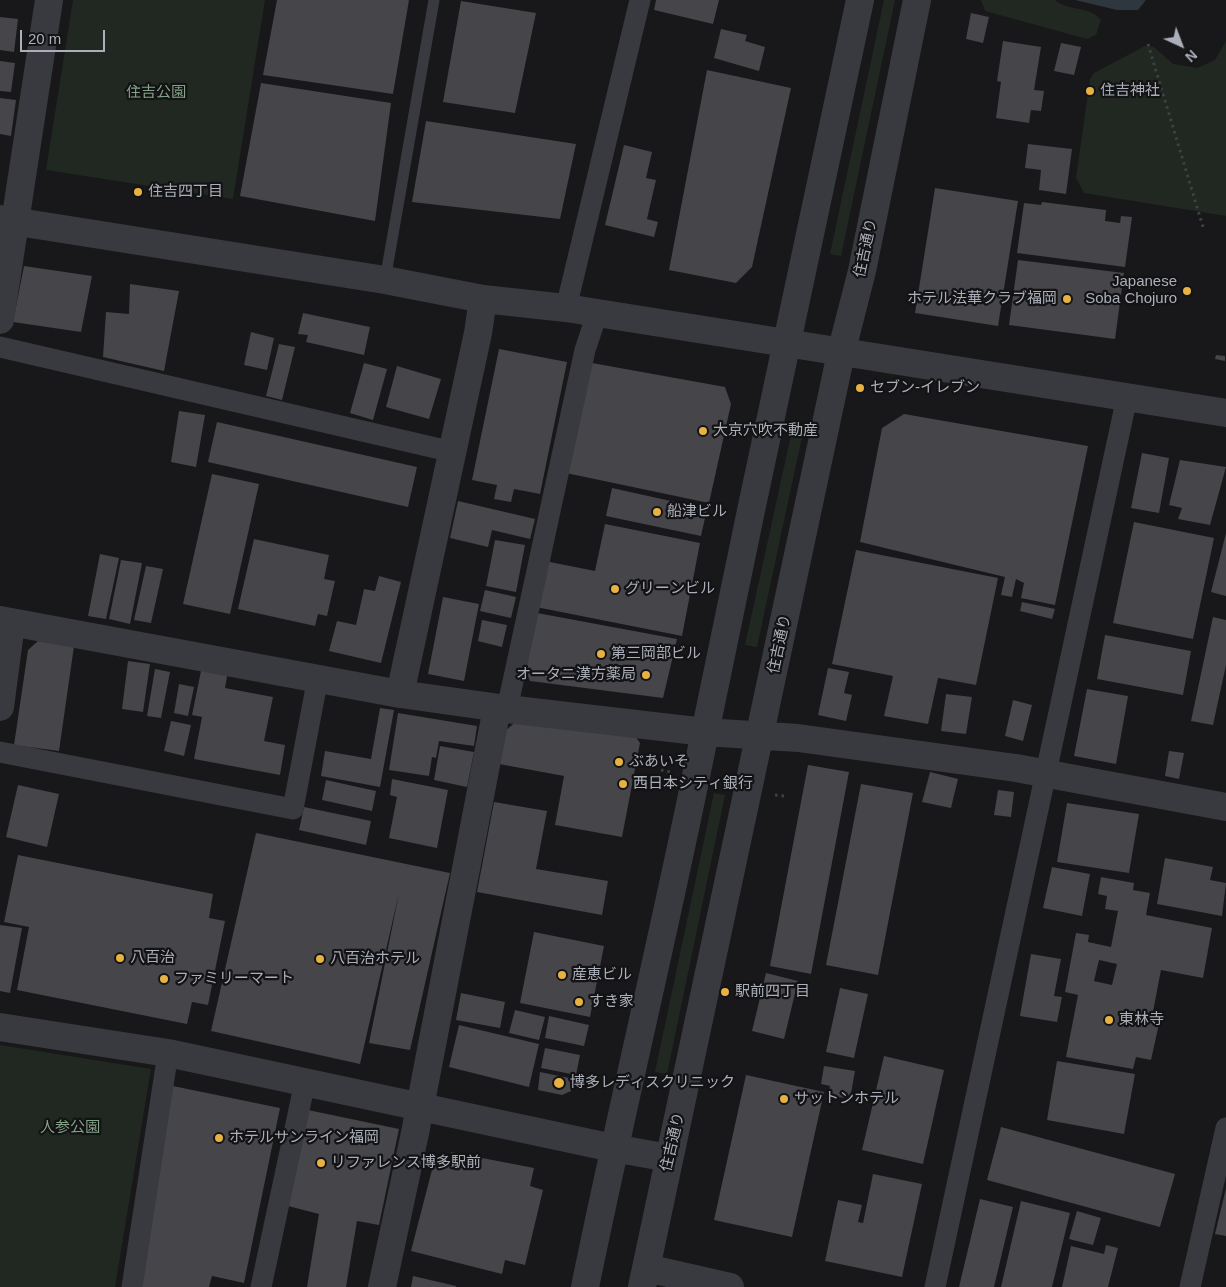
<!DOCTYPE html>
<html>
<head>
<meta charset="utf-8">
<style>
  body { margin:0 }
  #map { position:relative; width:1226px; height:1287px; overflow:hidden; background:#18181a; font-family:Helvetica,sans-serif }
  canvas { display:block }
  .north { position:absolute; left:1156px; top:20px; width:50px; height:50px; -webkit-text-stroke:4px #131315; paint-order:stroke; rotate:137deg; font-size:14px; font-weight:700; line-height:20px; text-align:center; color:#abafb9 }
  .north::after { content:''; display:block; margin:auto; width:18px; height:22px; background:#abafb9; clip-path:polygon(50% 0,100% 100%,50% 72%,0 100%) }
  .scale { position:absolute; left:20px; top:30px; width:85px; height:22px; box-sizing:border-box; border:2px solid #abafb9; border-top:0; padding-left:6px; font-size:15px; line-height:18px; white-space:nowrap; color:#abafb9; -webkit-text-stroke:4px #131315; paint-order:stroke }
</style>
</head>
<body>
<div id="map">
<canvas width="1226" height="1287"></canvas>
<div class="north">N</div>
<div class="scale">20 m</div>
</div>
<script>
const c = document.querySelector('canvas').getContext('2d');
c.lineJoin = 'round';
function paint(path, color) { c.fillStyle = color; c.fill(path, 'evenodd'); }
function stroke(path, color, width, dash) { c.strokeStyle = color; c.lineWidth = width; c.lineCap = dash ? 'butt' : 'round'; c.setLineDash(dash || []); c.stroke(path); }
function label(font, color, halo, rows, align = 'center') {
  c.font = font + ' Helvetica,"Noto Sans JP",sans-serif'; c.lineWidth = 4.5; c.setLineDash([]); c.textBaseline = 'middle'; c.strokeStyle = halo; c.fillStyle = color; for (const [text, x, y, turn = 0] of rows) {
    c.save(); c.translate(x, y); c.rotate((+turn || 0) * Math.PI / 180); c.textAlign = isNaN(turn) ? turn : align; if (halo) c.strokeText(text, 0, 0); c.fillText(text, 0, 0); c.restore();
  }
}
paint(new Path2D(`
  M73,0H265L233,199L46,170Z
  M884,0H895L841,256L830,254Z
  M981,0H1055C1069,12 1089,5 1101,20L1096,35L1087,39L985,11Z
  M1226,41V216L1084,193L1076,178L1090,79L1094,73L1145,46L1154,47L1173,64L1197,68L1215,60Z
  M791,435L802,437L757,647L745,645Z
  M714,793L725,795L667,1074L655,1072Z
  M0,1045L151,1069L115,1287H0Z`), '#202821');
paint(new Path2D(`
  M1075,0H1146L1138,10H1117Z`), '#2f373e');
paint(new Path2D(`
  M277,0H409L393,94L263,75Z
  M656,0H719L713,24L654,10Z
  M461,1L536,13L515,113L443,102Z
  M971,13L989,17L983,43L966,39Z
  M0,17L18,19L14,52L0,50Z
  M721,29L747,35L745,41L765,47L759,71L714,58Z
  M1003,41L1041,47L1034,90L1044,91L1041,111L1031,110L1029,123L996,118L1001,82L997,81Z
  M1061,43L1081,47L1074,75L1054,71Z
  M0,61L15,63L11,92L0,91Z
  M707,70L791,88L752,267L736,283L669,270Z
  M261,83L391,103L375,221L240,196Z
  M0,98L16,100L11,136L0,134Z
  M426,121L576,144L560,219L412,202Z
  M1028,144L1072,149L1066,194L1039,190L1041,170L1025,168Z
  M624,145L652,152L646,178L656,180L647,219L658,222L654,237L605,225Z
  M935,188L1018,201L998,326L915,313Z
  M1042,202L1106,210L1105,221L1120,223L1121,216L1132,217L1125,267L1017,253L1024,203L1041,205Z
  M1018,260L1124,273L1115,339L1009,325Z
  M24,266L92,276L81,332L13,322Z
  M130,284L179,291L164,371L103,357L106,312L129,314Z
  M303,313L370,327L364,355L306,342L308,335L298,334Z
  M251,332L274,338L267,370L244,365Z
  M279,344L295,347L282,400L266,396Z
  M499,349L567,362L540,494L514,489L511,502L494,499L497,485L472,480Z
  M1216,355L1225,356V361L1215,359Z
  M364,363L387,369L373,420L350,413Z
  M592,363L725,387L731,404L709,503L566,473Z
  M397,366L441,379L429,419L386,407Z
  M179,411L205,415L196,467L171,462Z
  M904,414L1088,446L1055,605L1021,598L1024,583L1016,579L1012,597L1001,595L1005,577L860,542L882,428Z
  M217,422L417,467L408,507L208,462Z
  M1142,453L1169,458L1159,513L1131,508Z
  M1180,460L1226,467L1210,525L1178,519L1182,508L1169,505Z
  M212,474L259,484L230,614L183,604Z
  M612,488L707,509L701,536L606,516Z
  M458,501L535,519L530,539L492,530L488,547L450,538Z
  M1134,522L1214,538L1193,639L1113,623Z
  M605,524L700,543L682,636L536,607L545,561L595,571Z
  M1226,533V596L1211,592Z
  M254,539L329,555L324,579L335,581L327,616L318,614L315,626L238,609Z
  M495,540L525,545L516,592L486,586Z
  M856,550L998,578L976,685L938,678L928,724L884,716L893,676L832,664Z
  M100,554L119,558L106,619L88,616Z
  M121,560L142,563L130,624L109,619Z
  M146,566L163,569L151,623L134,620Z
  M379,576L401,582L381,663L329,651L337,621L356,625L364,589L375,591Z
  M485,590L516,597L511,618L480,611Z
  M443,597L479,604L464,681L428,674Z
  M1022,602L1055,609L1052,619L1020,611Z
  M537,613L677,639L663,698L530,681L525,669Z
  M1213,617L1226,620V665L1213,725L1191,721Z
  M482,620L507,625L502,647L478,641Z
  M1105,635L1191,651L1183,695L1097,679Z
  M38,641L74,646L59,751L14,745L28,650Z
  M128,661L150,664L143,712L122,709Z
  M202,666L228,671L225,688L273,697L264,741L285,745L280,775L194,759L202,717L192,715Z
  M828,668L849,672L844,693L852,695L846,721L818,715Z
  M155,669L170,672L161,718L147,716Z
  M179,684L194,687L188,716L174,713Z
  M1087,689L1128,696L1116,764L1074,756Z
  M946,694L972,697L966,734L941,731Z
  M1013,700L1032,705L1023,741L1005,736Z
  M380,708L394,710L380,787L321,776L325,751L371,759Z
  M398,713L477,726L474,746L439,741L436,758L432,757L429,776L389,770Z
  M518,720L635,736L640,743L622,837L555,825L564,776L499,764L505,731Z
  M171,721L191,725L184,756L164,751Z
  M440,746L474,752L467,787L434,780Z
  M1169,751L1184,753L1179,779L1165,776Z
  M808,765L849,772L811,974L770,966Z
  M930,772L958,779L951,808L922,802Z
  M392,779L448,790L437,848L389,838L397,797L390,795Z
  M326,780L376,791L372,811L322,800Z
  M861,784L913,793L878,975L826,965Z
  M18,785L59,794L47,847L6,837Z
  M998,790L1014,792L1011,817L994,815Z
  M494,802L547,811L536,869L608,881L602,915L477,892Z
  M1067,803L1139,814L1129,873L1057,862Z
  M304,807L371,821L366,845L299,830Z
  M256,833L450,873L410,1050L369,1043L399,893L360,1064L211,1031Z
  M18,855L213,894L209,918L225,921L208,1005L192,1002L187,1024L17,990L29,927L4,922Z
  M1165,858L1213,867L1210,880L1226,883L1222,916L1157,904Z
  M1052,867L1090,874L1082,916L1043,908Z
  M1101,877L1134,883L1133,890L1150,893L1146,915L1212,928L1203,978L1161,970L1151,1022L1159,1024L1151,1060L1136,1057L1133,1069L1066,1057L1078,995L1065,992L1076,933L1089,935L1088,942L1111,947L1118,911L1105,909L1107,896L1098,894ZM1099,960L1117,964L1112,985L1094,981Z
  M0,925L22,928L10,993L0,991Z
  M534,932L604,946L590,1017L520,1003Z
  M1031,954L1061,959L1054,996L1062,997L1057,1022L1020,1016Z
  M766,973L798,981L784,1039L752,1031Z
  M840,988L868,994L854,1058L826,1052Z
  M461,993L505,1002L500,1028L456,1020Z
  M515,1010L545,1017L539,1040L509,1033Z
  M549,1016L589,1025L584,1046L545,1038Z
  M459,1025L539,1044L529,1087L449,1067Z
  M545,1048L580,1055L576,1075L541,1068Z
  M884,1056L944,1070L923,1164L862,1150Z
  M1057,1061L1135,1074L1124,1134L1047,1120Z
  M824,1066L855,1071L850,1099L828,1095L830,1086L821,1084Z
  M540,1072L574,1079L571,1091L562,1095L538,1090Z
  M746,1075L824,1092L792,1237L714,1220Z
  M173,1086L280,1108L244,1283L212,1276L209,1287H135Z
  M308,1110L399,1129L379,1225L357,1221L346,1287H307L319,1214L288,1206Z
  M1001,1127L1175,1174L1160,1227L987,1180Z
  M451,1152L534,1168L530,1186L543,1190L525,1265L505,1260L502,1274L411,1251L434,1162L449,1166Z
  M873,1174L922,1184L902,1277L825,1261L838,1200L862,1205L858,1222L863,1223Z
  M1226,1188V1236L1215,1234Z
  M980,1199L1013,1207L994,1287H959Z
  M1021,1201L1070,1213L1052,1287H1001Z
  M1077,1211L1101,1218L1093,1245L1069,1239Z
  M1106,1245L1118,1248L1108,1287H1062L1071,1246L1104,1254Z
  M413,1276L456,1286V1287H411Z`), '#45454a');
stroke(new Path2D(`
  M1148,44L1203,227
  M661,770L670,772
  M775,795L785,796`), '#3f4146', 3, [2.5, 4]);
stroke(new Path2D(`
  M385,280L434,0`), '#393a3f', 11);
stroke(new Path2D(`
  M566,308L640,0
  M0,347L453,452
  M507,709L585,350L597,314
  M0,752L293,809L318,677
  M132,1287L168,1053
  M261,1287L305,1082
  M935,1287L1127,397
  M1190,1287L1226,1128`), '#393a3f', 21);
stroke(new Path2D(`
  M0,219L385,280L483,299L566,308L1226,413
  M0,320L49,0
  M0,620L400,694L507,709L705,732L798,738L1016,768L1226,807
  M400,694L478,333L483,299
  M0,707L11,624
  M0,1027L168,1053L613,1148L669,1158
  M646,1268L730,1287
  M382,1287L415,1133L497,708
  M585,1287C620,1116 661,947 696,776C749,517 804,258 860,0
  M642,1287L841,353L862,271L917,0`), '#393a3f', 28);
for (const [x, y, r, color] of [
  [1090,91,5,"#e8b242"],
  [138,192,5,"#e8b242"],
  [1187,291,5,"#e8b242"],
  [1067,299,5,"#e8b242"],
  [860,388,5,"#e8b242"],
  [703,431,5,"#e8b242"],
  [657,512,5,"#e8b242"],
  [615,589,5,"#e8b242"],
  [601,654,5,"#e8b242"],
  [646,675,5,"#e8b242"],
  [619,762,5,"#e8b242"],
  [623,784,5,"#e8b242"],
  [120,958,5,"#e8b242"],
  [320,959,5,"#e8b242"],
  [562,975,5,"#e8b242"],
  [164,979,5,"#e8b242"],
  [725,992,5,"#e8b242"],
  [579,1002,5,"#e8b242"],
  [1109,1020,5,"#e8b242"],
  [559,1083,6,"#e8b242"],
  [784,1099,5,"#e8b242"],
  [219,1138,5,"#e8b242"],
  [321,1163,5,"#e8b242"]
]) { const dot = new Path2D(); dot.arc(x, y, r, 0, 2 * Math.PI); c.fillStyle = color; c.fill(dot); stroke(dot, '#131315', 2); }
label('15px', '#abafb9', '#131315', [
  ["住吉神社",1100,91],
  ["住吉四丁目",148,192],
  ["Japanese",1177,282,"right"],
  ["Soba Chojuro",1177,299,"right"],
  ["ホテル法華クラブ福岡",1057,299,"right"],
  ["セブン-イレブン",870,388],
  ["大京穴吹不動産",713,431],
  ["船津ビル",667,512],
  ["グリーンビル",625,589],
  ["第三岡部ビル",611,654],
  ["オータニ漢方薬局",636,675,"right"],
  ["ぶあいそ",629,762],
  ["西日本シティ銀行",633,784],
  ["八百治",130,958],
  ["八百治ホテル",330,959],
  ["産恵ビル",572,975],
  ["ファミリーマート",174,979],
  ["駅前四丁目",735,992],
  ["すき家",589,1002],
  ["東林寺",1119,1020],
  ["博多レディスクリニック",570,1083],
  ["サットンホテル",794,1099],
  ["ホテルサンライン福岡",229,1138],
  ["リファレンス博多駅前",331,1163]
], 'left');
label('15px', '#83a386', '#131315', [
  ["住吉公園",156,93],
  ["人参公園",70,1128]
]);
label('15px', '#abafb9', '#131315', [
  ["住吉通り",866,248,-78],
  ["住吉通り",780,644,-78],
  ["住吉通り",673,1142,-77]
]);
</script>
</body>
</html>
